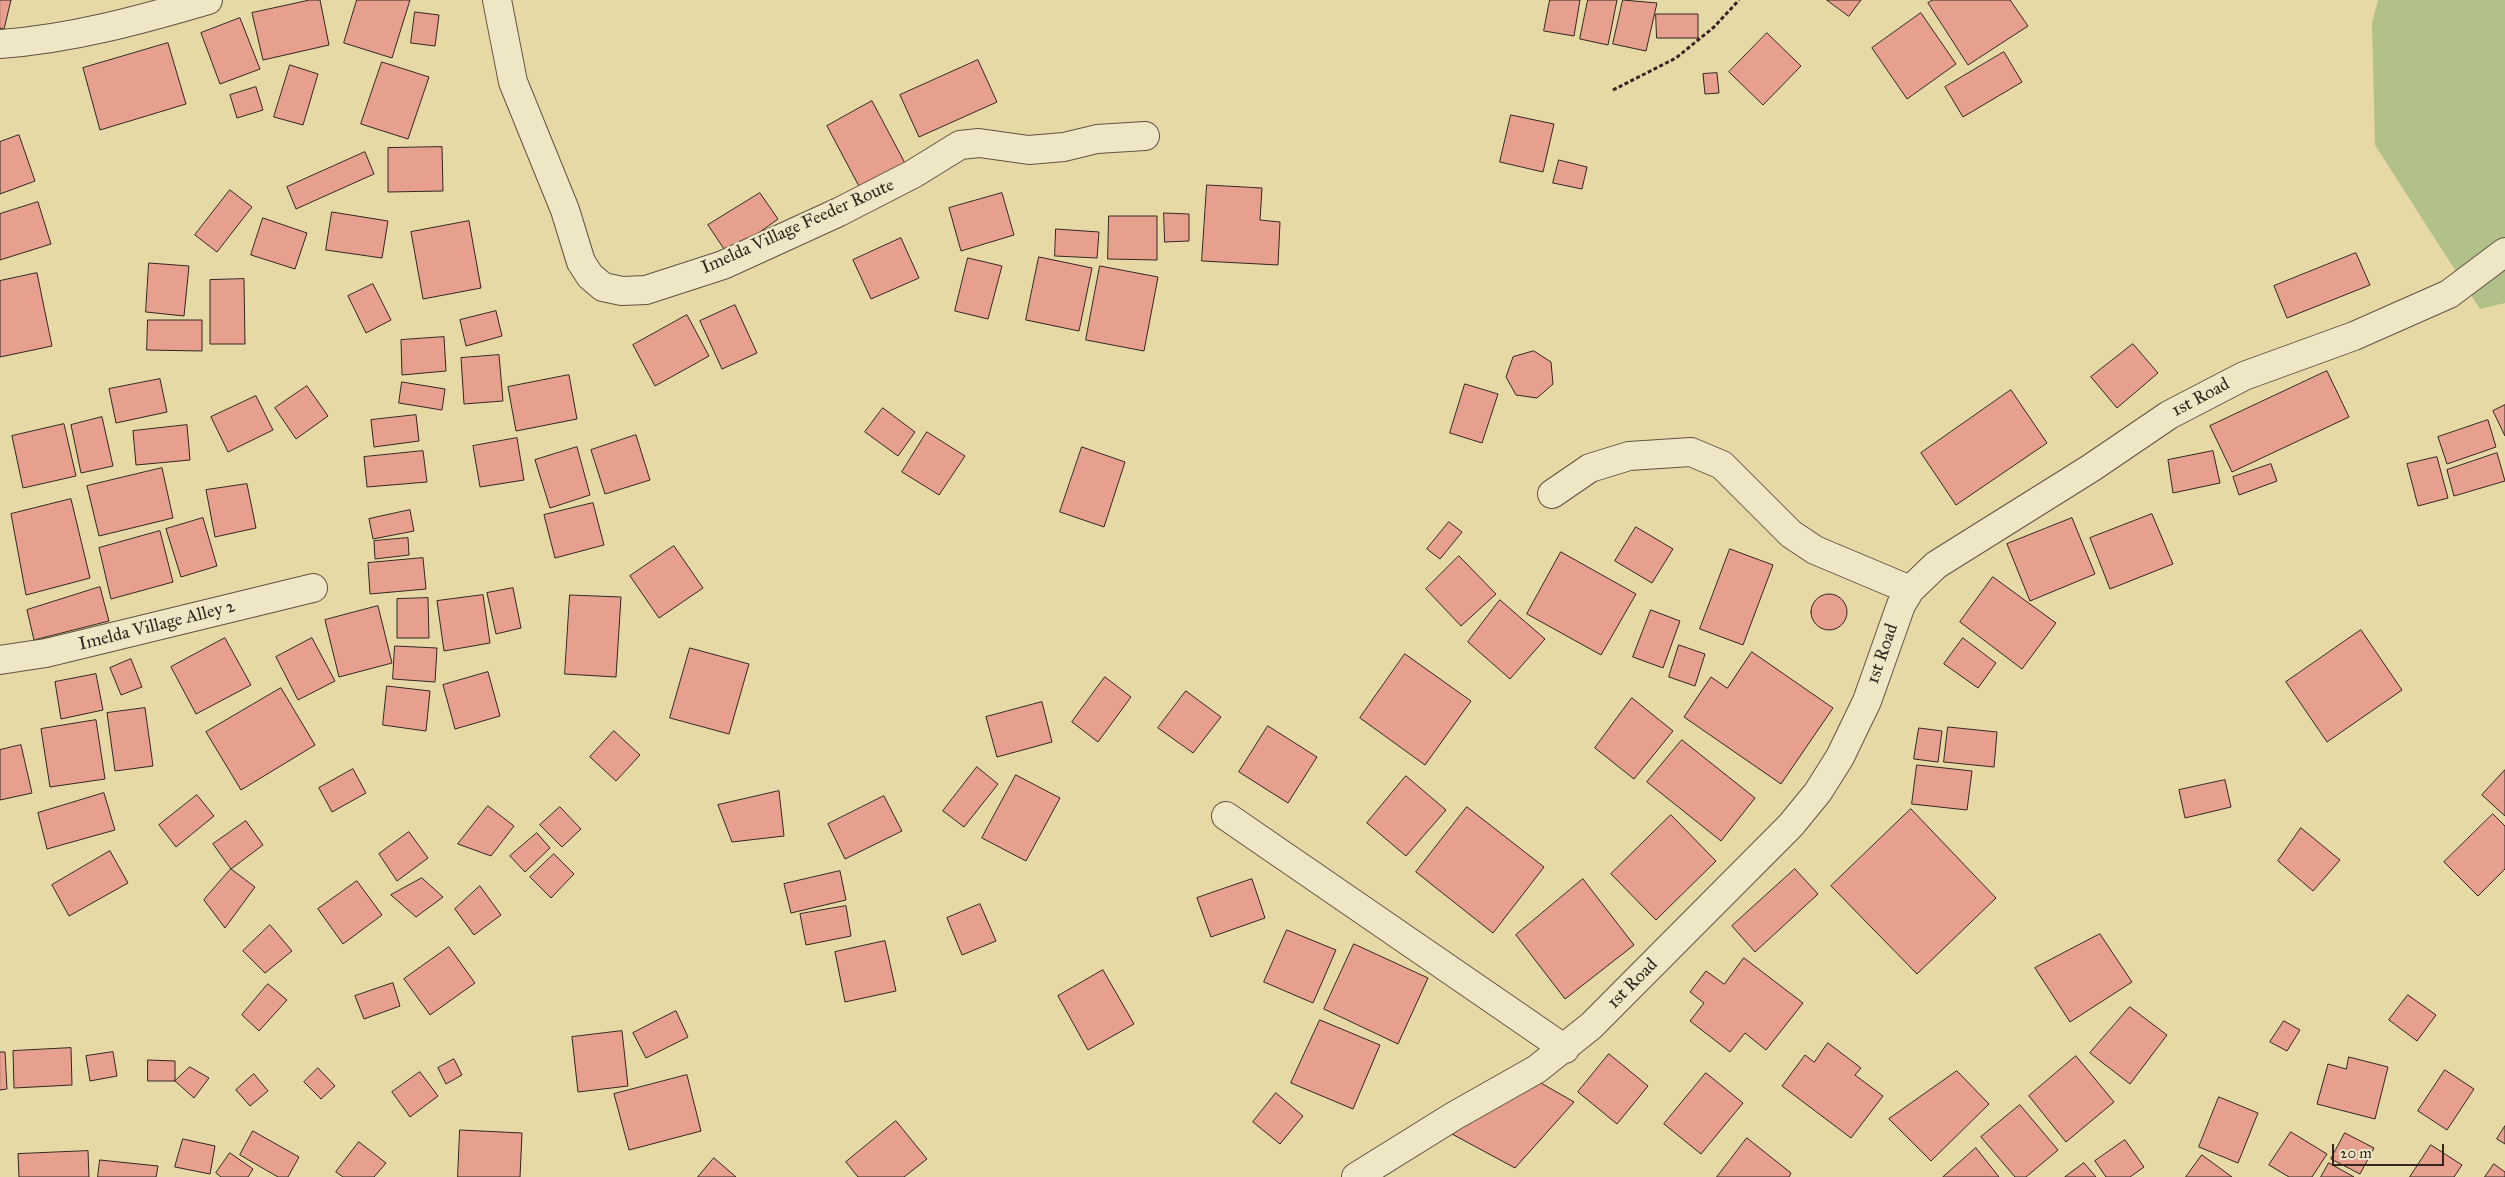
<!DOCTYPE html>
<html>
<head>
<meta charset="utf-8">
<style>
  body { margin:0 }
  #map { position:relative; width:2505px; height:1177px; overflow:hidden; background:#e7d9a6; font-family:"IM FELL Great Primer",serif }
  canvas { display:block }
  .scale { position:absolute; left:2332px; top:1144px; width:112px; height:22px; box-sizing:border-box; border:2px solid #332620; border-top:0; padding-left:6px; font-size:15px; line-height:18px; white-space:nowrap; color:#332620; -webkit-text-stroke:4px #efe6c5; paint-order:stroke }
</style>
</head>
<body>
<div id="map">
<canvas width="2505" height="1177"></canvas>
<div class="scale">20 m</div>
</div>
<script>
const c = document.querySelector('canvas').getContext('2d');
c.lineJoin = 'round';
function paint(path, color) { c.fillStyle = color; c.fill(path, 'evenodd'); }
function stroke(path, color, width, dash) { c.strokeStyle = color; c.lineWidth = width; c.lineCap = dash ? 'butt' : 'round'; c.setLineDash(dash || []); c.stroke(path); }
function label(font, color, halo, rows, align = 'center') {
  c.font = font + ' "IM FELL Great Primer",serif'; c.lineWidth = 5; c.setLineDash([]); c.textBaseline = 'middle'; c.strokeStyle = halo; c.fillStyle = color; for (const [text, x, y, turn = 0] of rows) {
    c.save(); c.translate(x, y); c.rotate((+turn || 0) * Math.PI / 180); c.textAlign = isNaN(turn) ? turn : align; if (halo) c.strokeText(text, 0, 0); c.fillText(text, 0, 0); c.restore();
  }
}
paint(new Path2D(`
  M2378,0H2505V303L2480,309L2375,145L2372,23Z`), '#b2c089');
const building = new Path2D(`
  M0,0H11L4,29L0,28Z
  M310,0H320L329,45L263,60L252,13Z
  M357,0H410L392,58L344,43Z
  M1550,0H1580L1574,36L1544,31Z
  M1588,0H1617L1608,45L1580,39Z
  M1623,0L1657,3L1646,51L1613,44Z
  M1827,0H1861L1849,16Z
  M1933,0H2010L2028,26L1968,65L1928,3Z
  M415,12L439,15L435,46L411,43Z
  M1921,13L1956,64L1907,99L1872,48Z
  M1656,14H1698V38H1657Z
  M240,18L260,69L220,84L201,33Z
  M1767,33L1801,66L1763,105L1729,72Z
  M168,43L186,104L100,130L83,68Z
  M2004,52L2022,82L1963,117L1945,87Z
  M978,60L997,102L919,137L900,95Z
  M382,62L429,77L408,139L361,124Z
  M290,65L318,74L303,125L274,117Z
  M1717,73L1719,93L1705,94L1703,74Z
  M256,87L263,110L237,118L230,95Z
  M872,101L906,165L861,190L827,126Z
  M1511,115L1554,124L1543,172L1500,162Z
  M19,135L35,181L0,194V142Z
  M442,147L443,191L388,192V148Z
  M365,152L374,174L296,209L287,187Z
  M1559,160L1587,167L1582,189L1553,183Z
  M1207,185L1262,188L1260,220L1280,222L1278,265L1202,261Z
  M230,190L252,207L217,252L195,235Z
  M760,193L778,219L728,255L708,225Z
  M1002,193L1014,235L961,251L949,208Z
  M38,202L51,244L0,260V214Z
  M332,212L388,221L382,258L326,250Z
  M1164,213L1189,214V241L1165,242Z
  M1109,216H1157V260L1108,259Z
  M263,218L307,233L295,269L251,255Z
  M469,221L481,288L423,299L411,232Z
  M1056,229L1099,232L1097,258L1055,256Z
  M901,238L919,278L871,299L853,260Z
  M2356,253L2370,285L2287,318L2274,286Z
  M1039,257L1092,268L1079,331L1026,320Z
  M968,258L1002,266L988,319L955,311Z
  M149,263L189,266L184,316L146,312Z
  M1100,266L1158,277L1144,351L1086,340Z
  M37,273L52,346L0,357V281Z
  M244,279L245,344H210V280Z
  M373,284L391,320L366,333L348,296Z
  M735,305L757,353L722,369L700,321Z
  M496,311L502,336L466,346L460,320Z
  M687,315L709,356L655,386L633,345Z
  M148,320H202V351L147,350Z
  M444,337L446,371L402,375L401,340Z
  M2133,344L2158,373L2117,408L2091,377Z
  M1534,351L1551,362L1553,384L1537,398L1516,395L1506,377L1513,357Z
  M499,355L503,401L464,404L461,358Z
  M2327,371L2349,417L2232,472L2210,426Z
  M569,375L577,419L516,431L508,387Z
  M160,379L167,412L116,423L109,389Z
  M402,382L445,389L442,410L399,403Z
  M1465,384L1498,394L1482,443L1450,433Z
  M307,386L328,416L296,439L275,408Z
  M2011,390L2047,443L1956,505L1921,453Z
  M256,396L273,430L228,452L211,417Z
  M2505,405V436L2493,411Z
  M883,408L915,432L898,456L865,432Z
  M416,415L419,441L374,447L371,420Z
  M102,417L113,466L81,473L71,425Z
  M2488,420L2496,447L2447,464L2438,437Z
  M64,424L76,476L23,488L12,436Z
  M187,425L190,460L136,465L133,431Z
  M927,432L965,456L939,495L902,472Z
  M636,435L650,480L605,494L591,450Z
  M517,438L524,480L480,487L473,446Z
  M577,447L590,495L550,508L535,460Z
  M1082,447L1125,462L1104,527L1060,512Z
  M423,451L427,482L367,487L364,457Z
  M2213,451L2220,483L2173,493L2168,460Z
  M2497,453L2505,481L2454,496L2447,470Z
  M2437,457L2448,498L2418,506L2407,464Z
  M2271,464L2277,481L2239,495L2233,477Z
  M162,468L173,518L99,536L87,486Z
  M247,484L256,528L215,537L206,490Z
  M71,499L90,578L26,595L11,514Z
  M593,503L604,545L555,558L544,515Z
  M410,510L414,531L373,539L369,519Z
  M2152,514L2173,564L2110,589L2090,538Z
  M203,518L217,566L181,577L166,529Z
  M2072,518L2095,574L2030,601L2007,544Z
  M1449,522L1462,532L1440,559L1427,549Z
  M1636,527L1673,549L1652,583L1615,561Z
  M160,531L173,582L111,599L99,548Z
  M408,538L409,555L375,559L374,541Z
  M674,546L703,588L659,618L630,576Z
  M1730,549L1773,565L1743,645L1700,629Z
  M1561,552L1636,594L1601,655L1527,614Z
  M1459,556L1496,594L1461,626L1426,589Z
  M423,558L426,589L370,594L368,563Z
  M1993,577L2056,623L2022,669L1960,622Z
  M100,587L109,621L34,640L27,610Z
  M513,588L521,628L496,634L487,593Z
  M1811 612a18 18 0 1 1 36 0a18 18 0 1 1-36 0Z
  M483,595L490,643L444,651L437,601Z
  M570,595L621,597L616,677L565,674Z
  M428,598L429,638H397V599Z
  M1500,600L1545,639L1510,679L1468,642Z
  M378,606L392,663L339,677L325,620Z
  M1651,610L1680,621L1663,668L1633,657Z
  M2361,630L2402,690L2327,742L2286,682Z
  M225,638L251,685L196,714L171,667Z
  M312,638L335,681L298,700L276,657Z
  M1963,638L1996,663L1978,688L1944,664Z
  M1679,645L1705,654L1695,686L1669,677Z
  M395,646L437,648L435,682L393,679Z
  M690,648L749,664L729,734L670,718Z
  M1752,652L1833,708L1781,784L1684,717L1711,677L1727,688Z
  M1405,654L1471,701L1425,765L1360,718Z
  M131,659L142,687L121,695L110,668Z
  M488,672L500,716L455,729L443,685Z
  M96,674L103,710L61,719L55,682Z
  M1105,677L1131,697L1098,742L1072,722Z
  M387,686L430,691L426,731L383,725Z
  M281,688L315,745L241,790L206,732Z
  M1186,691L1221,717L1193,753L1158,728Z
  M1632,698L1673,731L1634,779L1595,748Z
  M1042,702L1052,742L997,757L986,717Z
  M145,708L153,766L115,771L107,713Z
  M96,720L105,779L50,787L41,729Z
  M1268,726L1317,757L1288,803L1239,772Z
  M1948,727L1997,732L1994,767L1944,762Z
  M1919,728L1942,731L1938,762L1914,759Z
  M614,731L640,755L616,781L590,757Z
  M1682,740L1755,798L1721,841L1647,782Z
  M21,745L32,793L0,800V750Z
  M1917,765L1972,771L1967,810L1912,804Z
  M977,767L998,784L964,827L943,811Z
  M353,769L366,793L332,812L319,788Z
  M2505,770V816L2482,795Z
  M1016,775L1060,798L1026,861L982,838Z
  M1406,776L1446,810L1406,856L1367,823Z
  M2225,780L2231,807L2185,818L2179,790Z
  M779,791L784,836L732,842L718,805Z
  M104,793L115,830L47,849L38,813Z
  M197,795L214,816L176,847L159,825Z
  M884,796L902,831L845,859L828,824Z
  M488,806L514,826L491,856L458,844Z
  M560,807L581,829L562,847L540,825Z
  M1467,807L1544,867L1493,933L1416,872Z
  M1911,809L1996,898L1917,974L1831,886Z
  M2493,814L2505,826V869L2478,896L2444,862Z
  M1671,815L1716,861L1656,920L1611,874Z
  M246,821L263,845L231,869L213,844Z
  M2301,828L2340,860L2313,891L2278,861Z
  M409,832L428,858L397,881L379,854Z
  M537,833L550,848L525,872L510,856Z
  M110,851L128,883L69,916L52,885Z
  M554,854L574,874L551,898L530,877Z
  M231,869L255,887L225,928L204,900Z
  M1795,869L1818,894L1755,952L1732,926Z
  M840,871L846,900L791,913L784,884Z
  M422,878L443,897L416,917L391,895Z
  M1252,879L1265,918L1211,937L1197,898Z
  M1583,879L1634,945L1565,999L1516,935Z
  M357,881L382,915L343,944L318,909Z
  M480,886L501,915L474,935L455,909Z
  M980,904L996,941L962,955L947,918Z
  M846,906L851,936L806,945L800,914Z
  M270,925L292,951L265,973L243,951Z
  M1287,930L1336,950L1313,1003L1264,982Z
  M2100,934L2132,982L2070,1022L2035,968Z
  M885,941L896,991L845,1002L835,952Z
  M1354,944L1428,978L1398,1044L1324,1009Z
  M449,947L475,983L430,1015L404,979Z
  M1744,958L1803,1003L1766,1050L1745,1033L1730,1052L1690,1021L1704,1003L1690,992L1706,971L1724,984Z
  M1103,970L1134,1024L1088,1050L1058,996Z
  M393,983L400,1006L364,1019L355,996Z
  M268,984L287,1000L259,1031L242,1015Z
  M2408,995L2436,1015L2417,1041L2389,1020Z
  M2130,1007L2167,1035L2130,1084L2090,1053Z
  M676,1011L688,1037L646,1058L633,1033Z
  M1320,1020L1380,1045L1353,1109L1291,1083Z
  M2284,1021L2300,1030L2287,1051L2270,1042Z
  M622,1031L628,1086L578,1092L572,1037Z
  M1828,1043L1861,1068L1855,1075L1883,1096L1851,1138L1782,1086L1805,1055L1814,1062Z
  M71,1048L72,1085L14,1088L13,1051Z
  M0,1052H5L7,1089L0,1090Z
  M113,1052L117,1076L90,1081L86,1056Z
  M1609,1054L1648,1086L1617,1124L1578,1092Z
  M2076,1056L2114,1102L2066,1142L2029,1096Z
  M2349,1057L2388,1067L2375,1119L2317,1104L2328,1064L2346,1069Z
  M454,1059L462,1075L446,1084L438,1068Z
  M148,1060L175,1061V1081H148Z
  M190,1067L209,1078L194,1098L175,1081Z
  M318,1068L335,1086L321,1099L304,1082Z
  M2445,1070L2474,1089L2447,1130L2418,1111Z
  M1957,1071L1989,1104L1931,1161L1889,1119Z
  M420,1072L438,1096L410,1117L392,1092Z
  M1706,1073L1743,1103L1701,1154L1664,1124Z
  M254,1074L268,1091L250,1106L236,1090Z
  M687,1075L701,1131L629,1150L614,1094Z
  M1534,1079L1574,1102L1515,1168L1452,1134Z
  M1276,1093L1303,1116L1280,1144L1253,1122Z
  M2219,1097L2258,1113L2238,1163L2199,1147Z
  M2020,1105L2058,1150L2026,1177H2015L1981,1137Z
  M896,1121L927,1159L904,1177H858L846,1162Z
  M2505,1126V1144L2497,1139Z
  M460,1130L522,1133L520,1177H458Z
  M253,1131L299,1157L288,1177H278L240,1155Z
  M2291,1132L2327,1154L2312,1177H2289L2269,1165Z
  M2345,1133L2374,1148L2360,1174L2331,1159Z
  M1747,1138L1791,1173L1789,1177H1717Z
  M183,1139L215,1146L210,1174L175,1167Z
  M2125,1140L2144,1167L2130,1177H2106L2095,1161Z
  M359,1142L386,1163L374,1177H343L336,1172Z
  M2431,1145L2462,1165L2454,1177H2410Z
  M1976,1148L1999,1177H1943Z
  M88,1151L89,1177H19L18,1154Z
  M230,1153L253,1169L248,1177H221L216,1173Z
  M2202,1155L2232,1177H2186Z
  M714,1158L736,1177H698Z
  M100,1160L158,1166L156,1177H98Z
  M2084,1163L2096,1177H2065Z
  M2329,1163L2354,1177H2321Z
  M2494,1164L2505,1172V1177H2485Z`);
paint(building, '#e6a08d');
stroke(building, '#332620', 1);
const street = new Path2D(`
  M497,0L513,82L565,210L581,262L590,276L603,287L622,291L646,290L723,265L839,212L913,174L960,145L979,143L1029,150L1064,147L1097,139L1145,136
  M0,44C71,39 140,20 208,0
  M1552,494L1590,468L1629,456L1691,452L1722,465L1791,534L1815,550L1910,590
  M0,660L46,653L313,588
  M1226,816L1565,1049
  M1356,1177L1454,1116L1537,1069L1591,1026L1791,825L1818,792L1840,757L1867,701L1901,605L1910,590L1936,565L2091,468L2169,415L2244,376L2354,336L2449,294L2505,252`);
stroke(street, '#605342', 30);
stroke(new Path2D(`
  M1613,90L1676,58L1714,27L1739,0`), '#332620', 3, [4, 2.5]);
stroke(street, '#efe6c5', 28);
label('18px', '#332620', '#efe6c5', [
  ["Imelda Village Feeder Route",798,227,-24],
  ["1st Road",2201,398,-28],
  ["Imelda Village Alley 2",157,626,-14],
  ["1st Road",1883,654,-71],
  ["1st Road",1633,984,-45]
]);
</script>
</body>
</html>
